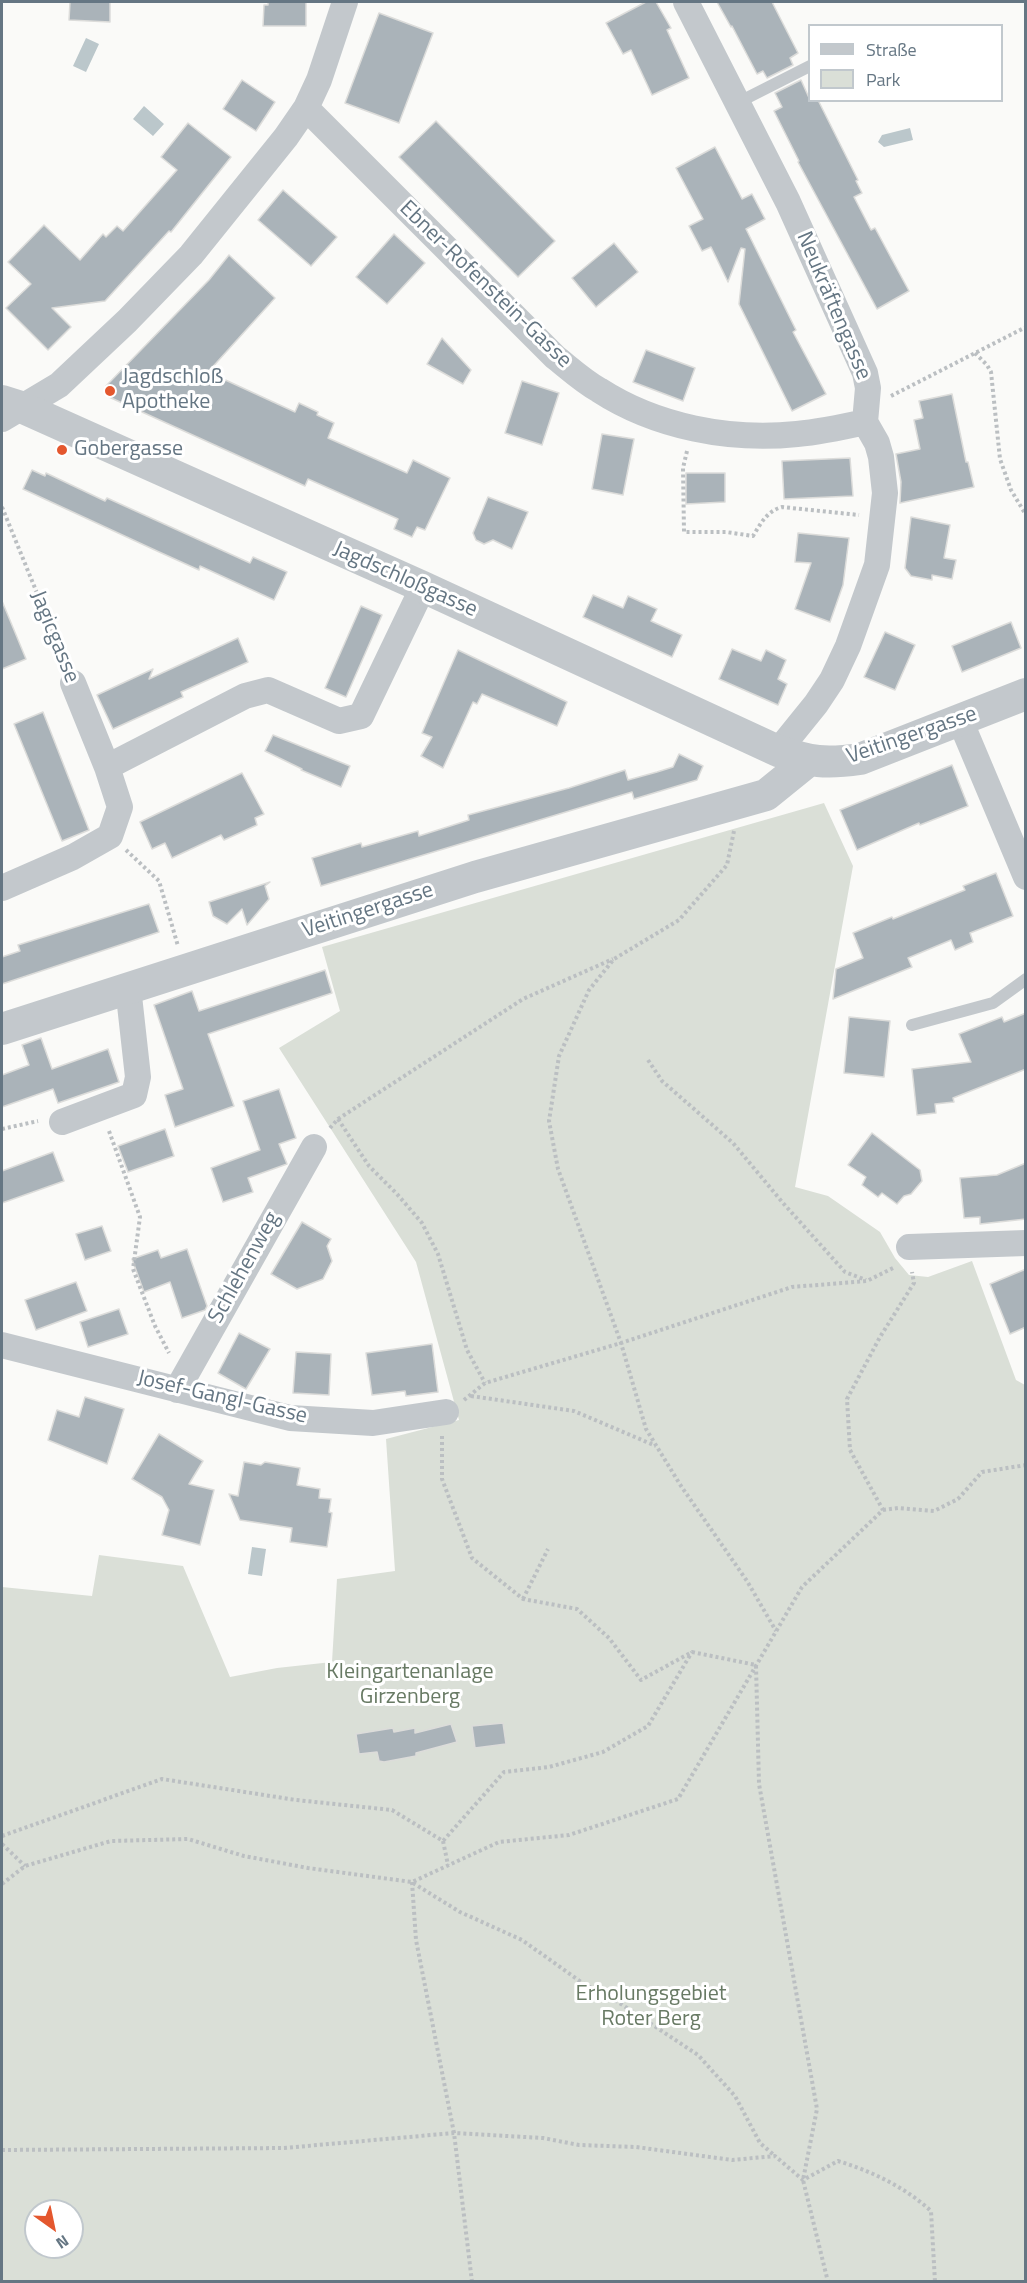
<!DOCTYPE html>
<html>
<head>
<meta charset="utf-8">
<style>
  body { margin:0 }
  #map { position:relative; width:1027px; height:2283px; overflow:hidden; background:#fafaf8; font-family:"Titillium Web",sans-serif }
  canvas { display:block }
  .frame { position:absolute; inset:0; border:3px solid #657683; pointer-events:none }
  .legend { position:absolute; left:808px; top:24px; width:195px; height:78px; box-sizing:border-box; background:#fff; border:2px solid #c1c8cd; margin:0; padding:8px 10px; list-style:none; font-size:18px; color:#657683 }
  .legend li { display:flex; align-items:center; gap:12px; height:30px }
  .legend b { width:30px; border:2px solid #c1c8cd }
  .north { position:absolute; left:24px; top:2199px; width:60px; height:60px; box-sizing:border-box; background:#fff; border:2px solid #c1c8cd; border-radius:50%; rotate:147deg; font-size:16px; font-weight:700; line-height:24px; text-align:center; color:#657683 }
  .north::after { content:''; display:block; margin:auto; width:21px; height:27px; background:#e4572e; clip-path:polygon(50% 0,100% 100%,50% 72%,0 100%) }
</style>
</head>
<body>
<div id="map">
<canvas width="1027" height="2283"></canvas>
<div class="frame"></div>
<ul class="legend">
<li><b style="height:8px;background:#c3c8cc"></b>Straße</li>
<li><b style="height:16px;background:#dadfd7"></b>Park</li>
</ul>
<div class="north">N</div>
</div>
<script>
const c = document.querySelector('canvas').getContext('2d');
c.lineJoin = 'round';
function paint(path, color) { c.fillStyle = color; c.fill(path, 'evenodd'); }
function stroke(path, color, width, dash) { c.strokeStyle = color; c.lineWidth = width; c.lineCap = dash ? 'butt' : 'round'; c.setLineDash(dash || []); c.stroke(path); }
function label(font, color, halo, rows, align = 'center') {
  c.font = font + ' "Titillium Web",sans-serif'; c.lineWidth = 6; c.setLineDash([]); c.textBaseline = 'middle'; c.strokeStyle = halo; c.fillStyle = color; for (const [text, x, y, turn = 0] of rows) {
    c.save(); c.translate(x, y); c.rotate((+turn || 0) * Math.PI / 180); c.textAlign = isNaN(turn) ? turn : align; if (halo) c.strokeText(text, 0, 0); c.fillText(text, 0, 0); c.restore();
  }
}
paint(new Path2D(`
  M824,803L853,866L795,1187L828,1196L880,1232L895,1258L909,1275L928,1277L972,1261L1016,1380L1025,1385V2281H2V1587L92,1596L99,1555L183,1566L230,1677L277,1668L332,1662L337,1579L395,1571L386,1439L459,1420L416,1262L279,1048L340,1011L322,947ZM36,2211H72V2247H36Z`), '#dadfd7');
paint(new Path2D(`
  M86,38L99,44L86,72L73,66Z
  M144,106L164,124L153,136L133,119Z
  M910,128L913,140L884,147L878,142L882,135Z
  M252,1547L266,1549L262,1576L248,1574Z`), '#bbc7cb');
const building = new Path2D(`
  M70,2H110V22L69,20Z
  M268,2H306V26H263L264,5H268Z
  M646,2H656L671,28L667,30L689,78L652,95L631,50L623,54L606,23Z
  M717,2H772L798,53L790,58L793,65L767,78L763,71L757,74L732,26L731,27Z
  M379,13L433,33L399,123L345,103Z
  M242,80L275,102L256,131L223,109Z
  M801,80L810,100H818L858,180L856,181L862,193L854,197L871,230L875,228L909,291L877,309L798,162L799,161L774,111L782,107L775,93Z
  M436,121L555,241L518,277L399,157Z
  M188,123L231,157L171,232L169,231L105,301L52,308L71,327L48,350L6,308L31,284L8,262L44,225L80,260L103,234L106,237L117,226L123,231L177,170L161,157Z
  M715,147L742,199L752,194L765,219L746,229L796,330L793,332L826,394L792,411L739,304L745,249L741,248L728,282L711,247L702,251L689,226L703,219L676,168Z
  M283,190L337,237L311,266L258,220Z
  M394,234L425,263L387,304L356,277Z
  M614,243L638,272L596,307L572,278Z
  M229,255L275,298L208,372L295,412L299,403L318,412L317,415L334,423L328,438L407,473L413,460L450,478L425,530L417,527L412,537L394,529L398,519L308,479L305,486L109,397L106,386L209,280Z
  M442,338L471,370L463,384L427,364Z
  M646,350L695,368L683,401L633,382Z
  M522,381L559,393L542,445L505,433Z
  M952,394L966,462H968L974,487L900,503L901,482L896,454L920,449L914,420L923,418L919,401Z
  M602,434L634,439L623,495L592,489Z
  M850,458L853,496L784,499L782,461Z
  M32,470L45,476L46,473L105,501L107,498L250,563L253,557L287,572L274,600L200,566L199,570L157,551L23,489Z
  M686,473H725V502L686,504Z
  M488,497L528,512L512,549L493,540L484,544L476,540L473,533Z
  M911,517L950,525L944,558L956,560L952,579L932,575V580L911,576L905,568Z
  M798,533L849,538L843,585L830,622L795,609L811,563L795,562Z
  M593,595L623,608L628,596L657,609L651,621L682,635L672,657L583,617Z
  M2,601L26,659L2,669Z
  M361,606L382,615L346,697L325,688Z
  M1011,622L1021,648L962,672L952,646Z
  M885,632L915,645L895,690L864,677Z
  M238,638L248,662L181,692L183,697L113,729L97,695L153,669L149,679Z
  M732,649L761,661L766,650L786,660L778,679L787,684L778,705L719,679Z
  M458,650L567,702L557,726L482,694L477,704L473,702L443,768L421,756L432,737L422,733Z
  M43,712L89,830L62,841L14,724Z
  M273,735L350,766L341,787L301,770L302,769L265,751Z
  M679,754L703,766L697,780L634,799L632,792L321,886L312,858L361,843L362,847L418,831L419,836L469,820L468,815L569,788L625,770L628,780L657,772L673,767Z
  M952,765L968,806L920,825L919,823L857,850L840,810Z
  M242,773L264,814L255,818L257,825L224,840L221,835L172,858L165,843L152,849L140,822Z
  M996,873L1013,916L970,933L973,942L955,950L951,940L908,958L912,967L833,999L836,969L863,958L853,933L892,917L893,919L965,890L963,886Z
  M270,882L265,886L269,899L247,925L242,909L227,924L213,916L209,902Z
  M149,904L159,932L2,984V957L20,951L18,945Z
  M325,970L332,993L208,1034L234,1106L175,1127L165,1095L183,1089L154,1005L192,991L199,1011Z
  M1026,1013V1069L953,1098L954,1102L935,1104L936,1113L917,1115L912,1069L971,1062L959,1034L1002,1017L1004,1022Z
  M849,1017L890,1021L884,1077L844,1073Z
  M41,1038L52,1069L108,1049L119,1082L58,1103L53,1089L2,1107V1075L29,1065L22,1045Z
  M279,1089L296,1138L279,1144L287,1164L248,1178L253,1192L223,1202L211,1168L260,1150L243,1101Z
  M165,1129L174,1156L128,1172L118,1146Z
  M872,1133L920,1170L922,1181L911,1194L904,1196L897,1204L882,1193L878,1197L862,1185L866,1177L848,1165Z
  M53,1152L64,1181L2,1203V1171Z
  M1026,1163V1219L980,1224V1217L964,1218L960,1178L997,1175Z
  M302,1222L331,1239L327,1246L332,1261L323,1279L297,1289L271,1274Z
  M102,1226L111,1251L85,1260L76,1234Z
  M187,1249L207,1306L205,1310L182,1318L170,1282L144,1292L132,1259L158,1250L161,1258Z
  M1026,1269V1327L1010,1334L990,1284Z
  M76,1282L87,1311L36,1330L25,1300Z
  M119,1309L128,1334L88,1347L80,1322Z
  M239,1333L270,1349L246,1389L218,1373Z
  M432,1344L438,1392L406,1396L405,1391L372,1395L366,1353Z
  M296,1352L331,1354L329,1395L293,1393Z
  M85,1397L124,1409L107,1464L48,1440L57,1410L79,1417Z
  M159,1434L203,1461L189,1484L214,1490L200,1545L162,1535L169,1510L162,1497L132,1479Z
  M244,1462L261,1465L265,1462L300,1468L297,1485L320,1489L319,1498L331,1499L329,1512L332,1513L327,1547L290,1542L292,1528L240,1520L229,1494L238,1496Z
  M503,1723L506,1744L475,1748L472,1726Z
  M451,1724L457,1742L416,1753V1756L384,1762L379,1761L377,1752L359,1754L356,1734L393,1728L394,1732L415,1728V1733Z`);
paint(building, '#aab3b9');
stroke(building, '#dcdcda', 1.5);
stroke(new Path2D(`
  M975,353L987,365L991,372L1000,459L1011,490L1026,515
  M891,396L1026,327
  M687,451L683,468L684,532H726L753,536C761,523 767,511 782,507L859,515
  M2,507L65,662
  M734,831L727,865L679,920L614,959L589,990L559,1056L549,1121L558,1169L621,1343L646,1429L681,1486L747,1581L776,1631
  M126,850L159,881L178,946
  M648,1060L662,1081L733,1143L783,1203L845,1272L866,1280
  M338,1119L369,1166L397,1194L422,1223L438,1254L467,1350L485,1383
  M330,1128L338,1119L523,999L613,959
  M2,1129L38,1121
  M109,1131L140,1217L133,1269L155,1326L169,1353
  M471,1396L574,1411L656,1446
  M464,1400L485,1383L621,1343L792,1287L867,1281L895,1267
  M442,1436V1479L472,1558L523,1599L577,1609L609,1638L641,1680L692,1652L756,1665L759,1784L817,2109L803,2180L828,2282
  M883,1510L898,1508L934,1511L958,1499L982,1472L1026,1465
  M523,1599L548,1549
  M2,1836L162,1779L296,1800L392,1810L443,1841L504,1772L549,1767L603,1752L648,1726L692,1652
  M443,1841L448,1865
  M2,1844L25,1866
  M412,1882L416,1940L454,2133L472,2282
  M413,1883L460,1912L522,1940L584,1984L618,2002L698,2055L735,2096L760,2143L775,2156
  M2,1884L25,1866L111,1841L188,1839L244,1856L308,1868L412,1882L499,1842L569,1835L678,1799L802,1587L883,1510L850,1450L847,1399L880,1337L914,1283L912,1272
  M2,2150L284,2148L454,2133L543,2138L579,2145L636,2147L732,2160L775,2156L803,2180L838,2161C871,2171 905,2187 931,2211L935,2282`), '#bbbfc2', 4, [3, 3]);
stroke(new Path2D(`
  M737,103L810,66
  M912,1025L993,1003L1026,979`), '#c3c8cc', 12);
stroke(new Path2D(`
  M686,2L788,202L865,373L868,388L865,422L877,443L881,457L885,493L877,565L848,646L832,680L816,704L778,751
  M306,108L555,357C569,368 583,381 599,390C656,427 730,441 797,434C820,432 843,427 865,422
  M2,419L59,385L127,321L191,255L286,137L306,108L319,80L345,2
  M73,683L107,767
  M960,720L1026,877
  M2,888L73,857L110,836L120,807L107,767L245,696L268,690L339,721L361,716L423,587
  M62,1122L134,1095L138,1077L128,987
  M909,1247L1026,1243
  M2,1345L290,1418L373,1423L446,1412
  M177,1390L314,1147`), '#c3c8cc', 26);
stroke(new Path2D(`
  M2,401L21,407L423,587L778,751C811,762 825,764 860,759L1026,694
  M2,1029L475,877L766,795L808,761`), '#c3c8cc', 32);
for (const [x, y, r, color] of [
  [110,391,6,"#e4572e"],
  [62,450,6,"#e4572e"]
]) { const dot = new Path2D(); dot.arc(x, y, r, 0, 2 * Math.PI); c.fillStyle = color; c.fill(dot); stroke(dot, '#fff', 2); }
label('22px', '#657683', '#fff', [
  ["Ebner-Rofenstein-Gasse",485,285,44],
  ["Neukräftengasse",833,306,67],
  ["Jagdschloßgasse",405,580,24],
  ["Jagicgasse",54,637,68],
  ["Veitingergasse",912,736,-19],
  ["Veitingergasse",368,911,-18],
  ["Schlehenweg",245,1268,-61],
  ["Josef-Gangl-Gasse",222,1398,13]
]);
label('22px', '#657683', '#fff', [
  ["Jagdschloß",122,378],
  ["Apotheke",122,403],
  ["Gobergasse",74,450]
], 'left');
label('22px', '#687a64', '#fff', [
  ["Kleingartenanlage",410,1673],
  ["Girzenberg",410,1698],
  ["Erholungsgebiet",651,1995],
  ["Roter Berg",651,2020]
]);
</script>
</body>
</html>
